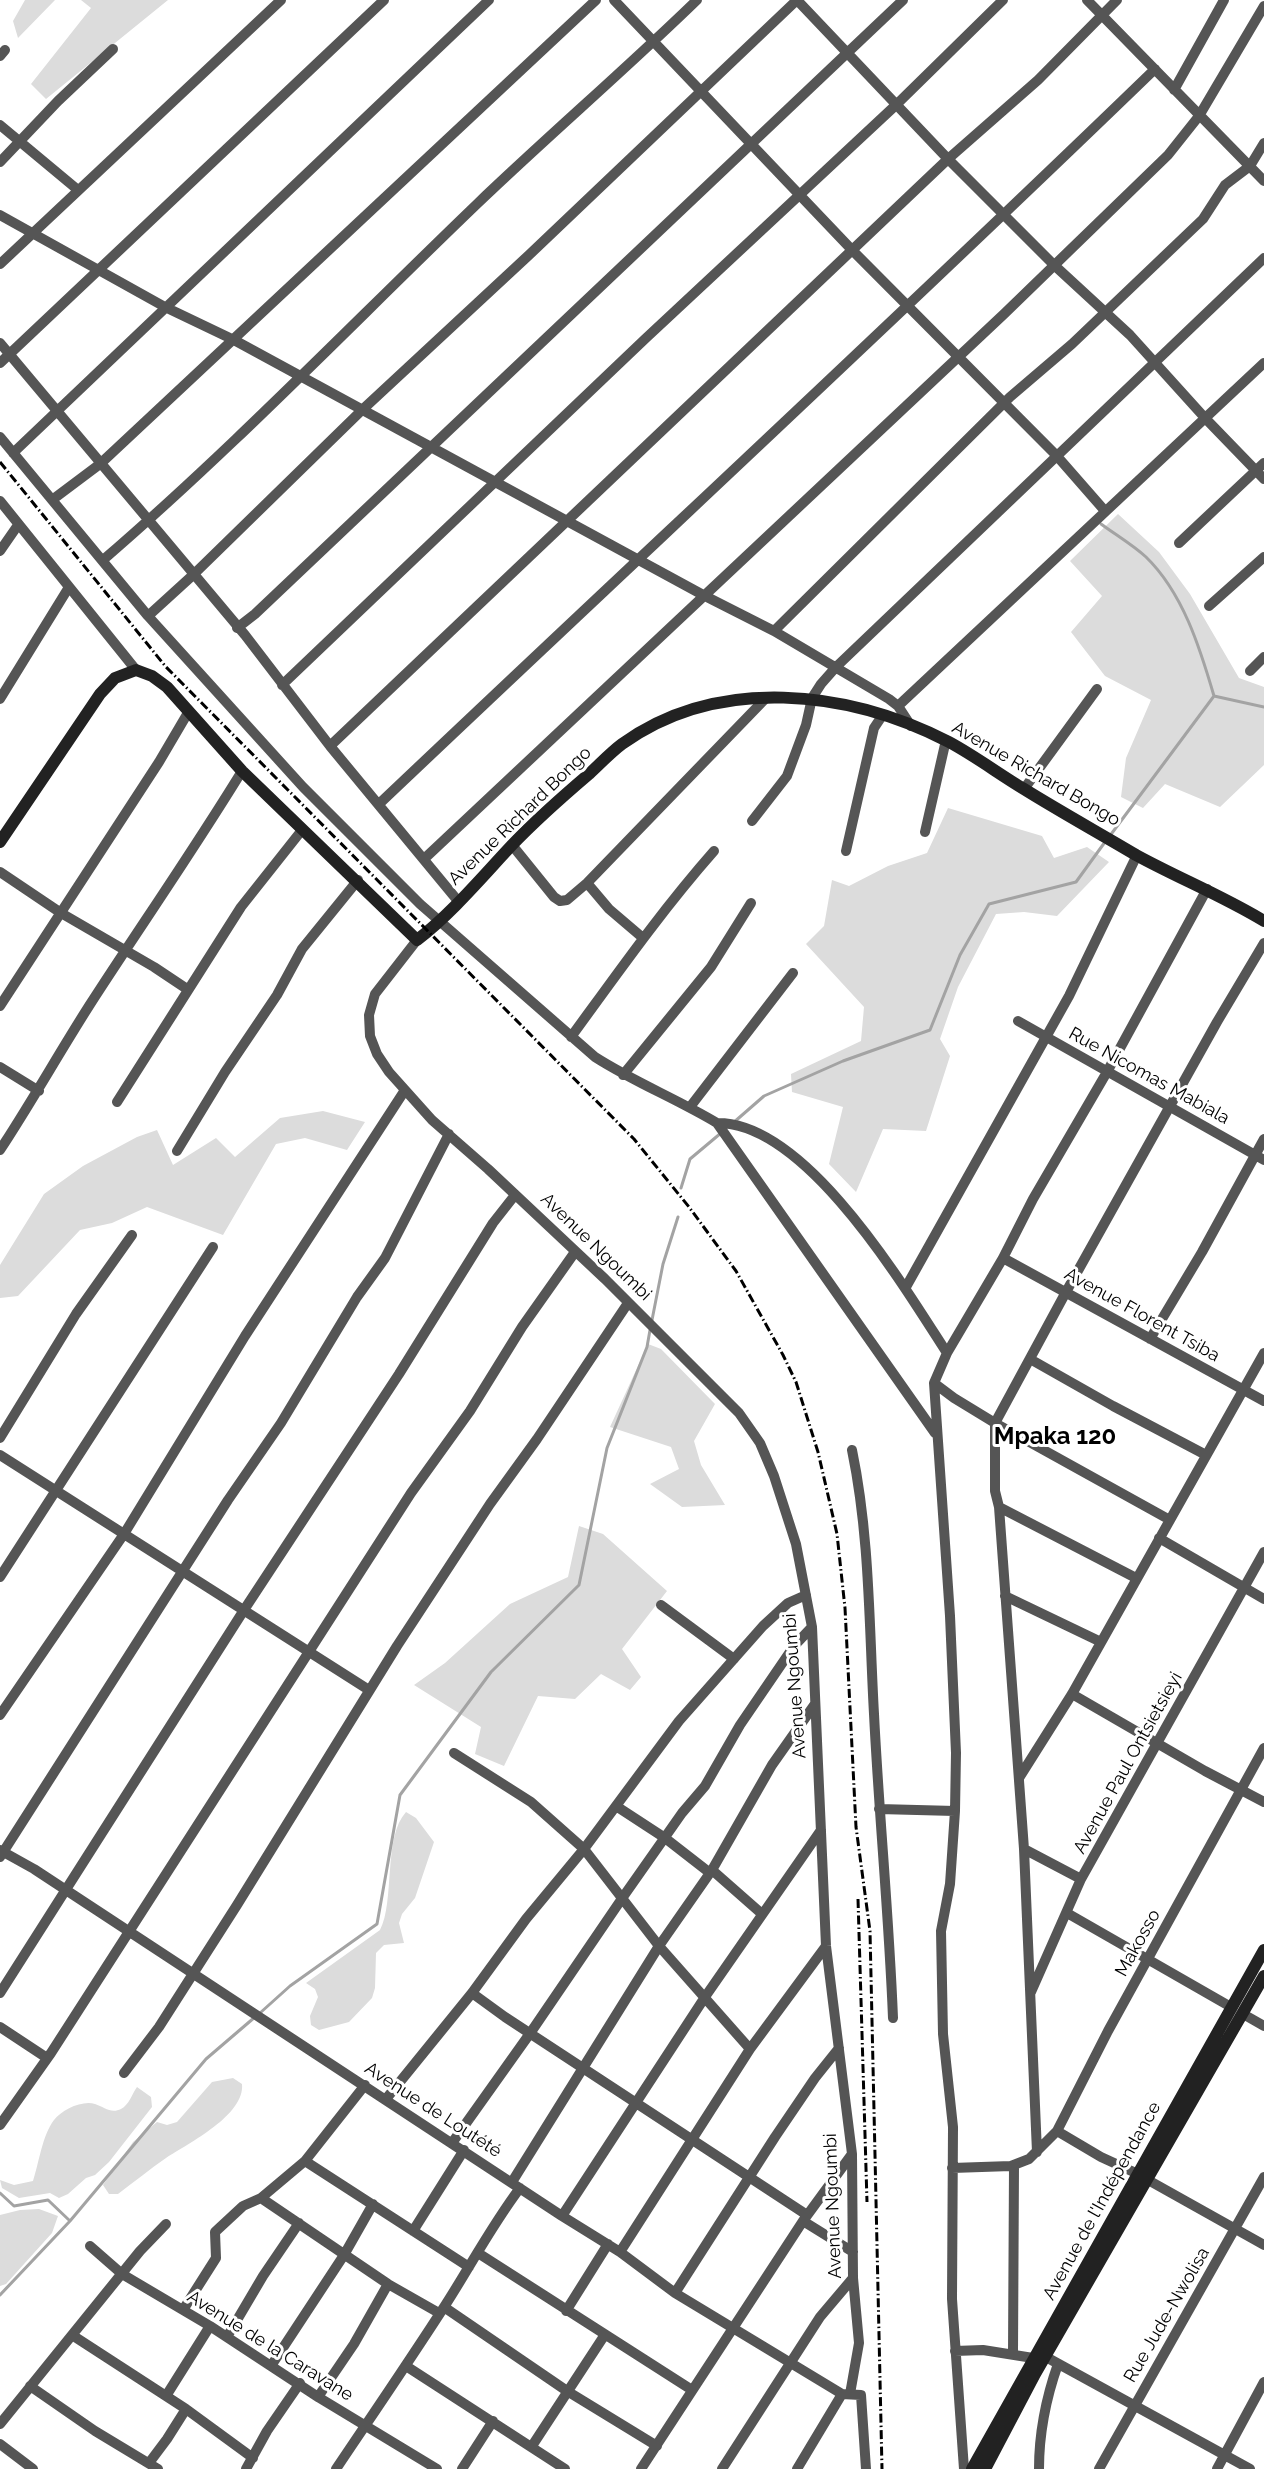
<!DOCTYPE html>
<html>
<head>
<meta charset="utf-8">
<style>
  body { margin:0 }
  canvas { display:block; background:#fff }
</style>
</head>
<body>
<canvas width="1264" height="2469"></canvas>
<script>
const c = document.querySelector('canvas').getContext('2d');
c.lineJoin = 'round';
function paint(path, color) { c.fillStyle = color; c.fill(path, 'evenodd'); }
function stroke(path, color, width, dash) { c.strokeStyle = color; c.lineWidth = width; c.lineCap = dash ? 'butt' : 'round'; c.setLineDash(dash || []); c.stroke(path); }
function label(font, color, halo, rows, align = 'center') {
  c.font = font + ' Raleway,sans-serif'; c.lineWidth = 6; c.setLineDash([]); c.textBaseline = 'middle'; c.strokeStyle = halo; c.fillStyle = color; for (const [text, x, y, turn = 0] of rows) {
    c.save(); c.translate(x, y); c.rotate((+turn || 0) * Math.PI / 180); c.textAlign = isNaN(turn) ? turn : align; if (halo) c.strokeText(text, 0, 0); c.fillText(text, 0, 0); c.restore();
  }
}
paint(new Path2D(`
  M25,0H55L18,38L13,21Z
  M81,0H168L46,99L31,84L91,8Z
  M1118,514L1159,552L1190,594L1239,678L1264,687V765L1220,807L1165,784L1143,808L1121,797L1126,758L1151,700L1105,676L1071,632L1102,596L1070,561Z
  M948,808L1042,836L1054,858L1087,847L1109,862L1057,916L1024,912L996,914L958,987L940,1039L950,1056L926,1131L883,1129L856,1192L829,1164L843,1107L792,1092L791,1074L861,1041L864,1007L806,944L824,926L832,880L849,886L888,866L927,853Z
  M323,1111L365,1122L347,1150L305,1138L276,1144L223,1235L147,1207L112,1223L80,1230L18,1296L0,1298V1265L44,1194L83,1166L137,1137L157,1130L173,1165L216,1138L235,1157L280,1118Z
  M648,1344L661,1349L715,1404L694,1441L701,1465L725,1505L682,1507L650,1484L679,1469L671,1447L610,1427Z
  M579,1526L603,1534L667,1591L622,1649L641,1677L630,1690L601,1674L575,1699L538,1696L504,1766L475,1754L481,1727L414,1685L445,1663L510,1604L568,1577Z
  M406,1812L416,1818L434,1842L415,1898L402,1914L399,1923L404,1943L384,1945L376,1953L375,1988L372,1998L349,2022L319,2030L311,2025L310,2016L318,1997L315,1989L306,1983L380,1930C395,1902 383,1837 406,1812Z
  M233,2078L242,2084C245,2115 189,2143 166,2158C150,2169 134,2182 118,2194H109L103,2185L133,2142L157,2122L167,2125L177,2122L212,2082Z
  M137,2087L151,2097L152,2107L109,2162L95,2175L86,2178L68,2194L59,2198L50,2193L19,2198L2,2188L0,2180L14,2185L33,2181C39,2163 42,2136 54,2120C62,2110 82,2100 95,2104C104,2107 111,2114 121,2109C129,2105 132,2094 137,2087Z
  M39,2209L58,2216L52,2233L6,2284L0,2286V2215L20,2210Z`), '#dcdcdc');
stroke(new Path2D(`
  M1101,524C1116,535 1133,545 1146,557C1183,593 1200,648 1214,696
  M1109,837L1214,696L1264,707
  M733,1123L764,1096L843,1061L930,1030L960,955L989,904L1076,882L1105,842
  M681,1188L690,1159L721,1133
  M652,1320L663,1264L678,1217
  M260,2013L290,1986L377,1924L400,1795L491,1672L579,1585L607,1448L647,1347L650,1330
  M0,2193L14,2206L48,2200L70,2221
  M0,2295L70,2221L206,2059L255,2017`), '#a3a3a3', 3);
stroke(new Path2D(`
  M614,0L853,251L1056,455L1105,511
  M797,0L948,159L1054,265L1130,335L1205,418L1264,479
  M1087,0L1264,181
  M0,56L5,50
  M1174,90L1224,0
  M0,125L78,190
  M0,162L58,101L113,49
  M0,215L165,307L234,340L705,596L774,631L889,699L898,706L911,726
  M0,264L281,0
  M0,343L245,635L330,746L458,901
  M0,363L384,0
  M0,437L148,616L303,787L420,904L595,1057C634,1082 677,1099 717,1123L935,1433
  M13,453L489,0
  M52,500L100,464L596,0
  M0,501L136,670
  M1179,543L1264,463
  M0,551L18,525
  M103,560C233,448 353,323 477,204C549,135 625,70 697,0
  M1209,606L1264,557
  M148,616L193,575L361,411L529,255L797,0
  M237,628L255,614L903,0
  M774,631L1010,397L1072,344L1203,219L1225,185L1250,166L1264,143
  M1250,671L1264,657
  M282,685L645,339L897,104L1003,0
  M0,699L69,587
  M898,706L1264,363
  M330,746L948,159L1038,80L1117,0
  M1024,789L1097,689
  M379,804C637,559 899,317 1155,69
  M752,821L787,776L806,725L812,698L821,684L836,667L1264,258
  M925,832L946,740
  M512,845L554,897L560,901L567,900L587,883L766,698
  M846,851L874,728L882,716
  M424,859L1004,314L1168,155L1199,116L1264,6
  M0,872L61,913L154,967L187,989
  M587,883L609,909L643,938
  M417,940L375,994L369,1015L370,1036L377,1054L389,1072L432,1120L488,1169L605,1279L739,1413L760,1443L774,1476L796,1544L812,1627L826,1946L852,2154L853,2278L859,2343L850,2394
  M0,1006L159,762L189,711
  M1018,1021L1264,1160
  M571,1037C617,974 662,910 714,851
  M0,1067L39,1091
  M623,1075L711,967L751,903
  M117,1102L241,907L302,830
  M690,1107L793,973
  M717,1123C806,1122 903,1285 947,1353
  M0,1150C31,1103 59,1053 89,1006C140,927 193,851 242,771
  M177,1151L225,1072L277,995L302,949L358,880
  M1003,1258L1264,1401
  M906,1287L1069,996L1137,855
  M1150,1339L1202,1252L1264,1139
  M1030,1359L1113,1406L1206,1455
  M934,1383L954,1398L995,1423L1170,1520
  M0,1438L76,1314L132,1235
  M852,1450C870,1537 869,1626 874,1714C879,1815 889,1916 893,2018
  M0,1455L369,1690
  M999,1507L1136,1578
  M1159,1538L1264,1599
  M0,1577L213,1247
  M1005,1596L1101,1642
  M661,1605L734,1659
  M1072,1694L1205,1771L1264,1802
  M0,1715L124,1534L245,1336L405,1090
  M454,1753L531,1802L584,1849L659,1946L750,2049
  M1019,1778L1072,1694L1264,1353
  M616,1806L665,1838L710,1873
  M879,1809L955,1811
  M1024,1849L1081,1879
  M0,1850L34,1869L562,2216L620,2252L675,2293L842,2394L861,2395L866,2469
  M0,1857L228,1500L281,1423L357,1297L385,1258L449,1134
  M712,1870L762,1914
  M1067,1913L1231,2007
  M1031,1992L1081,1879L1264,1552
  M0,1993L244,1610L399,1374L493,1223L515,1195
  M472,1993L505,2017L807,2215
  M1243,2014L1264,2026
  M0,2027L47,2058
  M124,2073L159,2027L237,1905L397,1646L490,1504L537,1439L628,1303
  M386,2099L472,1993L526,1919L584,1849L679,1721L763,1626L788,1603L806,1595
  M0,2125L51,2053L411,1493L470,1411L522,1327L575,1252
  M1057,2131L1101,2157L1138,2174
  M452,2143L531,2032L623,1897L682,1813L705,1786L740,1725L794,1646L812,1627
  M1037,2152L1024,1849L999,1507L995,1491V1423L1066,1292L1217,1022L1264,943
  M305,2161L469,2267
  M952,2168L1011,2166L1029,2159L1057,2131L1108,2031L1264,1748
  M1148,2180L1264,2245
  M512,2182L659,1946L712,1870L772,1765L815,1704
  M261,2198L388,2284L439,2313
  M562,2216L705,1997L821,1830
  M803,2221L853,2252
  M413,2231L464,2150
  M90,2246L122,2274L210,2326L318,2397L437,2469
  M620,2252L750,2049L826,1946
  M478,2253L692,2390
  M675,2293L775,2137L815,2078L839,2048
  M444,2307L567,2391L657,2446
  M183,2310L216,2258L215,2232L243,2206L261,2198L305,2161L365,2085
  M566,2311L608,2244
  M72,2335L186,2409L253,2458
  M227,2337L263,2276L299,2223
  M955,2351L983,2350L1033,2358
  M1013,2353L1014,2165
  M1046,2357L1250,2469
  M271,2366L344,2255L373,2204
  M406,2366L565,2469
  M30,2386L95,2431L158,2469
  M166,2396L210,2326
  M318,2397L354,2344L388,2284
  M0,2424L140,2251L166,2224
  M0,2444L33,2469
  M532,2446L604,2336
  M149,2463L167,2439L186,2409
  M246,2469L267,2431L300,2383
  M336,2469C373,2414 410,2360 446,2304C471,2265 492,2225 520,2188
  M462,2469L493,2421
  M641,2469L803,2221L852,2154
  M722,2469L820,2317L853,2278
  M797,2469L842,2394
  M964,2469L952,2299L953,2127L943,2034L941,1931L950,1884L955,1811L956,1753L950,1616L934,1383L947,1353L1003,1258L1033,1199L1107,1072L1207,889
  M1039,2469C1039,2432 1046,2398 1058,2364
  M1099,2469L1264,2177
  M1217,2469L1264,2382`), '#555', 10);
stroke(new Path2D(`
  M0,842L100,694L115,678L136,670L152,676L167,687L242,771L417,940C452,913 482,877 512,845C536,820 562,797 589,774C600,764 610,753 622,744C718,675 848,690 949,742C975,756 999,774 1024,789C1061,812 1099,833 1136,855C1178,878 1223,896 1264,921
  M972,2469L1264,1950
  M985,2469L1035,2374L1264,1976`), '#222', 12);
stroke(new Path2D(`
  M0,462L166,667L634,1139L689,1207L736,1271L783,1355L796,1382L818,1452L837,1534L845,1608L856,1827L870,1931L882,2469
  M858,1899L867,2202`), '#000', 3, [9, 3, 1.5, 3]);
label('18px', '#000', '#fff', [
  ["Avenue Richard Bongo",1036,774,30],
  ["Avenue Richard Bongo",520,816,-44],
  ["Rue Nicomas Mabiala",1149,1076,29],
  ["Avenue Ngoumbi",596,1247,44],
  ["Avenue Florent Tsiba",1142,1315,29],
  ["Avenue Ngoumbi",795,1686,-94],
  ["Avenue Paul Ontsietsieyi",1128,1763,-61],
  ["Makosso",1138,1943,-61],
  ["Avenue de Loutété",433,2110,33],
  ["Avenue de l'Indépendance",1102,2201,-61],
  ["Avenue Ngoumbi",833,2206,-92],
  ["Rue Jude-Nwolisa",1167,2315,-60],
  ["Avenue de la Caravane",270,2346,32]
]);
label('bold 24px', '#000', '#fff', [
  ["Mpaka 120",1055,1437]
]);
</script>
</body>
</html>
